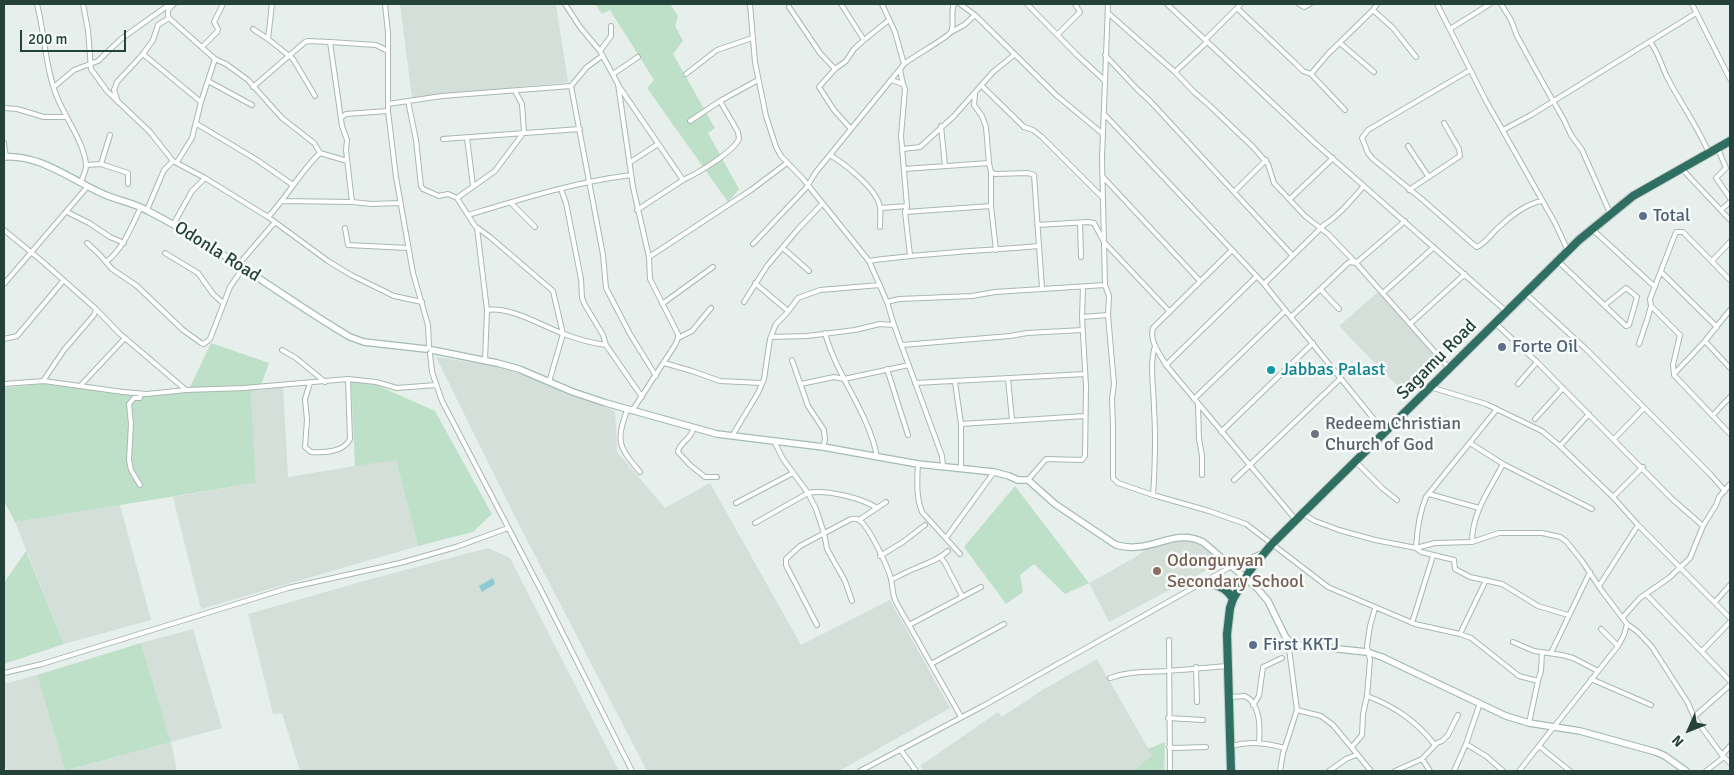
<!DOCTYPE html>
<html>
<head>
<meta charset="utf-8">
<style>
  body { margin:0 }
  #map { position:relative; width:1734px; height:775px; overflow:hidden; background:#e6efeb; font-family:Signika,sans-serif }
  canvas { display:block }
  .frame { position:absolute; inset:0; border:5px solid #24423a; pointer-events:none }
  .north { position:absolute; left:1664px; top:705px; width:50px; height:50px; -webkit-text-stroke:4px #f7fbf9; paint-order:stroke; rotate:226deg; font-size:14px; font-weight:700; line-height:20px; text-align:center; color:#24423a }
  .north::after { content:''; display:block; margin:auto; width:18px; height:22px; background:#24423a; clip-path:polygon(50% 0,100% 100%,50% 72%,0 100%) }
  .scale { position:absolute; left:20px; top:30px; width:106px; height:22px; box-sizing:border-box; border:2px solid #24423a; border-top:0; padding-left:6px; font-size:15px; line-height:18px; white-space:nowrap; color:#24423a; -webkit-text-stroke:4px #f7fbf9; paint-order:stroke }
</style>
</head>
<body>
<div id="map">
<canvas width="1734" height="775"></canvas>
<div class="frame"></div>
<div class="north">N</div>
<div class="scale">200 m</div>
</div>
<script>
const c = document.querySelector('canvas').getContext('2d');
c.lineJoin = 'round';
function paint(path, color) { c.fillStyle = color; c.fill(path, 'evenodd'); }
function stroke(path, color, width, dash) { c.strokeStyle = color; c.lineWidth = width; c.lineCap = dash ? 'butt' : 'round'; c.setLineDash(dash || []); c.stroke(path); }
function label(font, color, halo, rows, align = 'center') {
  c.font = font + ' Signika,sans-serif'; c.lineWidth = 5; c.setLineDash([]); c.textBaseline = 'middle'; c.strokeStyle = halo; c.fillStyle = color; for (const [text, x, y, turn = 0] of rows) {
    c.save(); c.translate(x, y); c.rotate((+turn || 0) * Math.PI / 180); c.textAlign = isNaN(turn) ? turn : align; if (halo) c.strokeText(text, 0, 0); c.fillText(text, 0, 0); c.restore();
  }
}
paint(new Path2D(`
  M400,4H556L568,82L412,98Z
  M1378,292L1442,361L1407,396L1339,326Z
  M436,357L490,365L527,376L615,411L617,452L665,508L710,483L801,645L890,600L950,708L839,771H647L515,517Z
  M283,387L288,477L396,459L418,546L201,609L173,497L256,483L251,391Z
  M120,505L151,620L64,644L15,522Z
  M1185,538L1203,542L1226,560L1109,622L1089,583L1134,558L1147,549Z
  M488,548L510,558L619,771H300L282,713L273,714L248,614L371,579Z
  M193,629L222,728L171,742L177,771H66L171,742L141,643Z
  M1097,659L1152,755L1133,771H924L920,766L998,712L1002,717L1044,689Z
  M37,675L65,771H7L4,765V684Z`), '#d4dfda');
paint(new Path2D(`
  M595,4H670L678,16L675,26L683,41L673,54L715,128L708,133L739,189L728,202L647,88L654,80L610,10L602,14Z
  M211,343L269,363L259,390L251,391L256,483L15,522L4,501V388L45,383L149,393L190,387Z
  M351,380L374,384L435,411L492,514L473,532L418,546L396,460L355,466Z
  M1015,486L1089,583L1065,594L1034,564L1020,575L1023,592L1006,604L964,547Z
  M26,551L64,644L4,664V583Z
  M141,643L171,742L65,771L37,675Z
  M1165,742L1164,771H1133L1152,755L1148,749Z`), '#bfe0c8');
paint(new Path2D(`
  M493,578L495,584L482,592L479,586Z`), '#8ec9d4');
const street = new Path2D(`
  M37,4C45,35 45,67 57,97C65,117 84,143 86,164C87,169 83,176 81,182
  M83,4L88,30L91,69L107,91L150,132L173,161L205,178L268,217L328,261L351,275L394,296L422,302
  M174,4C169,8 166,11 169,18L215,59L226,64L248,80L282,118L314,143L320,153L347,161
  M385,4L388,33V111L396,177L413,273L428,325L429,347
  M565,4L580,27L600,51L618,84L633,187L649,257L650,279L678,334V338L675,345L632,411
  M750,4L755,62L766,116L776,147L781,156L803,179L869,261L887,302L894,325L942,456L943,466
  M841,4L864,40
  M882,4L895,32L904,64
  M960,4L975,15L1056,95L1103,134
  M1027,4L1076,54L1104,80
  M1108,4L1102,158L1105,285L1109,296L1108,315L1114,384L1112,399L1113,425V478L1118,483L1153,495L1209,511L1246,524L1328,587L1415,624L1460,634L1471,638L1519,676L1538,681
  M1167,4L1315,143L1507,312
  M1299,4L1304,7L1310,4
  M1437,4L1485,99L1555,223L1568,251
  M1501,4L1511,20L1517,36L1544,85L1564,120L1571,135L1582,150L1610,213
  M1692,4L1730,79
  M789,7L820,53L835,69
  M1237,8L1296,64L1303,71L1311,74L1345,110
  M1373,10L1393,28L1416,57
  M1108,13L1175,72L1194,92L1209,105L1253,147L1268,164L1274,183L1305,216L1328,234L1356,263L1449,368
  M253,29L268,39L293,59L315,96
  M1450,29L1490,4
  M951,32L964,25L975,15
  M1058,34L1080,12L1075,4
  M268,39L272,4
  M1205,40L1241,4
  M330,42L376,45L388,51
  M1650,42C1658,51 1661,65 1667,77C1680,102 1697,126 1709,153
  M1340,43L1374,72
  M202,47L217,32L218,29L214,22L223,4
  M600,51L611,36V26
  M143,54L201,102
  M1105,55L1136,88L1151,102L1293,256
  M900,70L903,84
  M1470,70L1368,130L1362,138L1368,153L1373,159L1424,201L1474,245L1477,247C1486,243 1491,234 1498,228C1509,217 1527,203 1542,201
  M1175,72L1207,42
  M613,74L638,57
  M686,74L717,50L752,38
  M1311,74L1328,54L1373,10L1377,4
  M891,80L903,84L905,89L901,136L907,206L905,212L910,255
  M208,81L252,105
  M618,85L683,180L637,210
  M55,86L74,70L98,61L121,39L170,4
  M571,86L603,255L606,288L630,334L656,376
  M982,86L1024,127L1033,130L1042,137L1103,198
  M253,87L305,42L308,41L330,42L342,126L347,140L346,150L352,202
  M975,94L974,105L982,116L986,127L989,163
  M408,101L416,140L421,186L423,189L439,196L448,194L457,198L475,226L490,237L553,291L563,334L549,382
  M118,102L114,90L117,82L143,54L153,40L158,25L169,18
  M388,104L442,96L571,86L587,67L602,56
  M4,108L17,109L44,117H67
  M1105,115L1264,284L1385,433
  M341,118L346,114L388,111
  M690,121L720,101L758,80
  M197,124L257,160L293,185
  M941,126L945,166
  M851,129L834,110L819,87L835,69L846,61L854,49L864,40L889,20
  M1503,130L1531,115L1696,13
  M467,138L473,186
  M443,139L580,129
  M4,143L6,157
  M1408,146L1428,176
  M903,149L920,147L954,116L993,72L1014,55
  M1718,149L1726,168L1716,178L1730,198
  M830,155C845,164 877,189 880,207C881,213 880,220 880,227
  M177,162L192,138L201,102L215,59
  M629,163L658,144
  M101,164L128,173V184
  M86,165L101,164L110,135
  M904,169L989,163L991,172V206L996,250
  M1682,169L1730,220
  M991,172L995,174L1028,173L1034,175L1042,288
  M1103,177L1200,281
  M683,180C698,173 732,153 739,139L738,132L720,101
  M561,189L566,203L581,279L582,298L585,305L603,335L606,345L642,397
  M1409,190L1460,156L1459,149L1444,123
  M1235,191L1266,160
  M457,198L495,171L524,132L522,104L515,91
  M1290,199L1333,158
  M282,201L352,202L372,204L400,203
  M511,203L535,227
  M881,208L907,206
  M147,210L164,170L173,161
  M1721,210L1730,202
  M67,212L89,223L110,237L124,243
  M905,212L991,206
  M468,215C521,199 575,182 631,175
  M268,217C287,197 300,172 320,153
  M1080,223L1081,257
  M173,225L192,191L205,178
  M1037,225L1088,222L1094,223L1104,242L1170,312
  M345,228L348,245L408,248
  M477,228L487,310L485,361
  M1592,229L1655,287
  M4,230L43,262L96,309L119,333L186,390
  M87,243L99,254L112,269L137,286L183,330L201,343L204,344L210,339L230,287L243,268
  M753,244L806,188L816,172L904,64C912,57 947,38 951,32C955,23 950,13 954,4
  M783,248L809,271
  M1231,251L1153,328C1149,341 1160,354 1166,365L1296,520
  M165,253L198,273L213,294L223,303
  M649,257L751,190L787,163
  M869,261C925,253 982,251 1038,246
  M1558,261L1626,326L1629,325L1637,297L1626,288L1605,305
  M1712,261L1730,242
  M106,262C124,248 131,227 141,207
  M238,265L275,222
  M1661,272L1717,327
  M755,283L788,311
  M4,284L88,186
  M1264,284L1324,225C1340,215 1351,200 1364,186
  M1321,290L1339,309
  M1383,293L1434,247
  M1526,294L1586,349L1711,475L1725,491
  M744,302L767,266L799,228L822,204
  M887,302L899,299L972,296L995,292L1105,285
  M662,304L713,267
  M1651,306L1680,335L1673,365L1674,375L1730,434
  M487,310C510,306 542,326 564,334C577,339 592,343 606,345
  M1082,317L1108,315
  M1291,317L1348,263L1350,262L1356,263L1405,221
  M1411,323L1465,274
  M1495,323L1537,362L1671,498L1703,526
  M825,333C837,377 869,413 877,457
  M771,337L807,336L855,330L880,324L894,325
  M678,338L692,331L711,308
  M4,339L17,336L63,281
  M1705,341L1730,368
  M1639,344L1648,317L1651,306L1650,299L1676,232H1683L1730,280
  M902,345L1010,336L1027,333L1083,330
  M282,350L296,358L325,382
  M430,353L432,372L442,401L544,596L632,771
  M792,360L808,406L824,430L825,440L823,447
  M664,363L692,371L720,381L761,383
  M1166,365L1256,277
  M887,369L908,435
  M1674,374L1705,341L1730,310
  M1008,379L1012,420
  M43,381L64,350L94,315L96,309
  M955,382L961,424V468
  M310,383L305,399L307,420L305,447L311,452C324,453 344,452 350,439L348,379
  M915,383L1085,374
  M4,384L44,381L123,392L147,394L186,390L244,388L348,379L376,382L397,388L436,385
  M801,384L834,377L844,379L909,365
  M1518,384L1537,362
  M81,385L125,338
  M1430,387L1486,404L1542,431L1560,446L1613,497L1638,525L1730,618
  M1194,399L1285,311
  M1198,404L1199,439L1202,456V475
  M1497,409L1426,497C1419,514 1417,530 1416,548L1421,552L1454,560L1455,569L1470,577L1502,584L1538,606L1568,615
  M627,410C616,442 618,446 640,472
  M1713,415L1730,397
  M1535,419L1563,388
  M961,424L1085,416
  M693,429C692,439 679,442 678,452L690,465L705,477H717
  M1221,432L1313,343
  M732,436L758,393L764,379L770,339L776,324L787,313L798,298L820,290L880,285
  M1614,439L1644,408
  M774,441L783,459L808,493L816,509L824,533L827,549L845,581L852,601
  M1470,443L1503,464L1592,509
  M1560,446L1589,414
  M1356,462L1382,488L1397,500
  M918,464C917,480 916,497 922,512L960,554
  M1028,480L1046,459L1082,460L1085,456L1086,386L1082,317L1083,287
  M1234,480L1341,378
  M140,485L131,470L129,460L131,424L129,404L134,398H140L141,394
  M1429,494L1479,508
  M1153,495C1155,466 1156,438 1154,409C1154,389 1149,365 1155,346
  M1613,497L1643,467
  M736,503L793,473
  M1303,514L1315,521L1339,530L1375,540L1416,548L1435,543L1472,542L1499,533H1542L1560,537L1566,541L1582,561L1602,591L1627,624L1638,632L1652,647L1688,703L1694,717L1722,755L1730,763
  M859,520L886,502
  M755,523L808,493C825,489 862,498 877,508
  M946,538L994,472
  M1472,542C1472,512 1490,489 1503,464
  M880,556L903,542L925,525
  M941,558L945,563L962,596
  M891,580C899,576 908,571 916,568C928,563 938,560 948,551
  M1599,586L1638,525
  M1646,594L1730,681
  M1715,602L1730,585
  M1623,617L1640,598L1669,578L1690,558L1703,526L1716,505L1719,497L1730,484
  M1412,623L1433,556
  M817,625L786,565V559L800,546L851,519C854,519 855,518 859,520C869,526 888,567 891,579C893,588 892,594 896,602L961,717
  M909,625L981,587
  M1601,629L1618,646
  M1460,634L1486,580
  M1169,640L1170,771
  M1513,642L1534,651L1562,655L1573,658L1598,671
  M1702,651L1730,622
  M1551,653L1590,572
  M931,664L1004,624
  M1196,667L1197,702
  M4,673L42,664L288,588L400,563L456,547L508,528
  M1110,678C1129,671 1147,672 1167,671C1187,670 1208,667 1229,666
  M1591,679L1651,705
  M1367,696C1396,707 1416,721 1435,745
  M1230,697L1245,696C1261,704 1260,728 1259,743
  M1253,705L1259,696L1263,667L1282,658
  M1297,710L1321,716L1333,725L1371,771
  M1694,717L1730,685
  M1168,718L1203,720
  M1529,723L1538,681L1541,671L1542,653
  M1466,744L1486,756L1503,771
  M1231,746C1250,741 1266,743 1285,748
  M1539,746L1570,771
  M1169,747L1175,748L1206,747
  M1352,747L1362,735L1363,714L1367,696L1370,660L1367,646L1370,626L1375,608
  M900,749L916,771
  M1722,755L1730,746
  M1422,759L1430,771
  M860,771L983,706L1232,566L1262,553
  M1280,771L1283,753L1297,710L1288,641
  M1329,771L1346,759L1356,755
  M1395,771L1422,759L1437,743L1442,741L1448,735L1458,715
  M1454,771L1466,744L1480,703
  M1519,771L1618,646L1624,635L1627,624
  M1706,771L1724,757`);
const secondary = new Path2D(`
  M4,157C38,154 69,178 99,192C114,200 133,202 148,211C219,247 282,297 350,337L364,342L426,349
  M432,350L497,363L519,369L573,392L606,403L717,434L823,447L918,464L994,472L1009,476L1018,480H1028L1055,504L1116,545C1151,555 1173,527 1203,542L1257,588L1268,601L1285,636L1291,644L1367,652L1382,657L1506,716L1529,723L1580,731L1656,752L1665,756L1686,771`);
const highway = new Path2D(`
  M1204,582C1217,585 1226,587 1233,599
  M1231,771L1227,634L1230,608L1233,599L1251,569L1272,544L1296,520L1579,240L1633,196L1730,141`);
stroke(street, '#a8b8b2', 6);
stroke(secondary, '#a4bbb3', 8);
stroke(highway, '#c2cac8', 10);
stroke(street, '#fff', 4);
stroke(secondary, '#fff', 5.5);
stroke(highway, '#2f6f62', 8);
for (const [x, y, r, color] of [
  [1643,216,5,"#5c6f8a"],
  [1502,347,5,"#5c6f8a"],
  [1271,370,5,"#0f9aa8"],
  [1315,434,5,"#6b7280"],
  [1157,571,5,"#8d6e63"],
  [1253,645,5,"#5c6f8a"]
]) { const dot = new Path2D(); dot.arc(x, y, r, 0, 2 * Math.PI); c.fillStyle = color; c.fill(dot); stroke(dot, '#f7fbf9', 2); }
label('18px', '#4e5e75', '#f7fbf9', [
  ["Total",1653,216],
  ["Forte Oil",1512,347],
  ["First KKTJ",1263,645]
], 'left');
label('18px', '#24423a', '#f7fbf9', [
  ["Odonla Road",217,252,32],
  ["Sagamu Road",1437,360,-45]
]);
label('18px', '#0d838f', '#f7fbf9', [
  ["Jabbas Palast",1281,370]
], 'left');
label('18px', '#5b616d', '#f7fbf9', [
  ["Redeem Christian",1325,424],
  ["Church of God",1325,445]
], 'left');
label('18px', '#785e54', '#f7fbf9', [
  ["Odongunyan",1167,561],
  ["Secondary School",1167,582]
], 'left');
</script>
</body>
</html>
